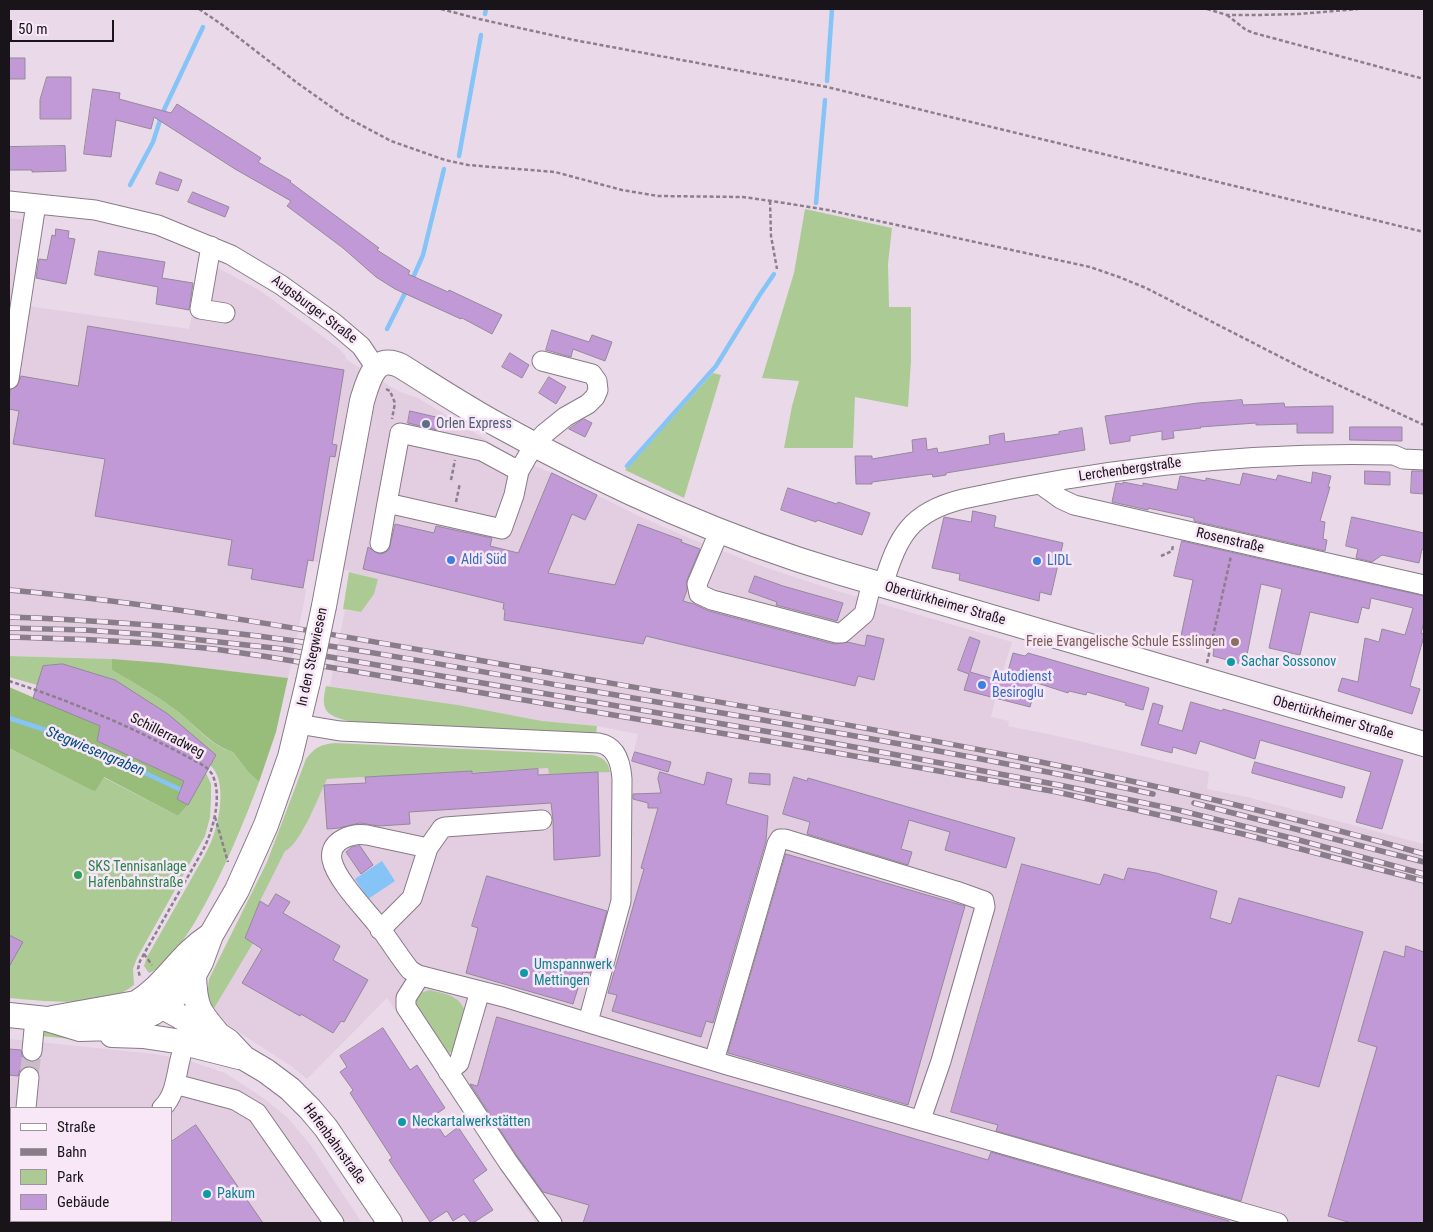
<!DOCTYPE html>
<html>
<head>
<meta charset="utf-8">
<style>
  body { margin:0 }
  #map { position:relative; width:1433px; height:1232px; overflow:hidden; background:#eadae9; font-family:"Roboto Condensed",sans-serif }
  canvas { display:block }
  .frame { position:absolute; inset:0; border:10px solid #191419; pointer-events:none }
  .legend { position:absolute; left:10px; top:1107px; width:162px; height:115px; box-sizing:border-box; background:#f8e7f7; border:1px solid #9f939e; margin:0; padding:6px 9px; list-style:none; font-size:15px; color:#191419 }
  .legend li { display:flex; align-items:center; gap:10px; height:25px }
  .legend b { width:25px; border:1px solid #9f939e }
  .scale { position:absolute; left:10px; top:20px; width:104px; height:22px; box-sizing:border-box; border:2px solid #191419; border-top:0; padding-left:6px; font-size:15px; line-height:18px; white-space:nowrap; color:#191419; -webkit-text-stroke:4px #f8e7f7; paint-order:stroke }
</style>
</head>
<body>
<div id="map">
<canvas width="1433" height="1232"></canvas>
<div class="frame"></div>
<ul class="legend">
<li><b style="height:6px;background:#fff"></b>Straße</li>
<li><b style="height:6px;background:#887d88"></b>Bahn</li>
<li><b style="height:14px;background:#accb94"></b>Park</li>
<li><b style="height:14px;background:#c199d7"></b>Gebäude</li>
</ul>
<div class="scale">50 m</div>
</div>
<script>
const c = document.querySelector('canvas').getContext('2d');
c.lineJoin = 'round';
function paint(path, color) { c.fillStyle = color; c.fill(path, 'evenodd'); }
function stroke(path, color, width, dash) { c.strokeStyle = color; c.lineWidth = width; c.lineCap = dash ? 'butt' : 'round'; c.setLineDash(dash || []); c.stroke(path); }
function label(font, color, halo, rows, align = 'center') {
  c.font = font + ' "Roboto Condensed",sans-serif'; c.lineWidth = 5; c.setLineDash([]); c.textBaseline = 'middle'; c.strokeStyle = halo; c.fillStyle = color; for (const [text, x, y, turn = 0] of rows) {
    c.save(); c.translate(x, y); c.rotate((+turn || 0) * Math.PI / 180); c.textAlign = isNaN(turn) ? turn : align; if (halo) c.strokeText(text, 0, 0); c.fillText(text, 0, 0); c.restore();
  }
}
paint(new Path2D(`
  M9,218L27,220L28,306L189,329L203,260L259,290L337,347L345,355L347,360L400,392L418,398L516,458L552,473L641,517L689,538L767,568L837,591L1012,642L1000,680L991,717L1009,721L1008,726L1062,737L1209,772L1207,789L1247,797L1424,844V1223H536L387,998L307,1079L291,1066L231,1027L213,1010L252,943L245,938L260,901L285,851L303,830L327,779L549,768V774L629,771L638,734L597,726L542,721L458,705L330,686L345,610L361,612L378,579L309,560L303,588L306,589L304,602L288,678L163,663L88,658L9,656Z
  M9,1039L155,1054L190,1061L225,1073L262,1097L288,1118L312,1147L362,1223H10L9,1222ZM11,1108H171V1221H11Z`), '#e2cde1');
paint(new Path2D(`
  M805,209L892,228L888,264L889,307H911V361L908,407L855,397L853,448H784L792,406L799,381L762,378L794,273Z
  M713,373L721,375L684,498L625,470Z
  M349,572L378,579L374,594L361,612L343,609Z
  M9,656L112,659V670C134,683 157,696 177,711C195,725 212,747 233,752L248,772L259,782C244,823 190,959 149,973L144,966L147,957C161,932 175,908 189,883C196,870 205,856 211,842C219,824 228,780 210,765L206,773L211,784V798L210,817L205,836L137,958L133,969L134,985C105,1009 44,1001 9,998V748L95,792L103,777L178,816L188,805L177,799L184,781L97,741L99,726L33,698L37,685L9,677Z
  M326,686L458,705L542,721L597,726L596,735C541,732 486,729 432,727C409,725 347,727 330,714C321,708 324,695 326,686Z
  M335,743L591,755C602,756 609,762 610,772L549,774L548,768C474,773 401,775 327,779C319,795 301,844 285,851L260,901L245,938L253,943L213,1010L207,997L209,979L267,862L306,759C314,748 321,744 335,743Z
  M430,990C445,994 459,995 465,1011L454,1050L449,1053L446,1052L416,1008L414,1002L417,994Z
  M41,1031L71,1034V1039L41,1036Z`), '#accb94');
paint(new Path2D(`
  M112,659L163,663L288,678L276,732L259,782L248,772L233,752C212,746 195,725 177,711C157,696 134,683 112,670Z
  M9,687L100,726L97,741L184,781L177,799L188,805L178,816L104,777L95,792L9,748Z`), '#98bd7b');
paint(new Path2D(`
  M382,861L395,881L368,899L355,879Z`), '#86c4f8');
stroke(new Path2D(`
  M485,14L486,9
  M827,81L832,9
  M459,156L481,35
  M130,185L153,142L162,114L203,27
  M816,203L825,100
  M412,280L423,255L444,169
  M387,329L407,289
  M627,466L716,366L759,296L774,274
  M9,718L73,739L181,790`), '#86c4f8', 4.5);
const building = new Path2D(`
  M9,58H25V79H9Z
  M47,77H71V119H40V100Z
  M93,89L120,93L119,99L171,113L177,104L261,158L258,162L291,181L290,182L379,248L377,250L410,271L408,274L448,292L449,290L502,315L492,334L462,318L461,319L395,289L376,277L343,248L287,206L291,201L235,169L154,117L151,129L116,120L111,157L84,154Z
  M65,146L66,171L32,172V170H9V147Z
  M160,172L182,180L178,191L156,184Z
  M193,192L229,207L225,217L188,202Z
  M56,229L69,231L68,238L75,239L66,284L36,278L39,259L47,260L52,235L55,236Z
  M99,251L165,262L162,278L193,283L189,310L156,304L158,287L95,275Z
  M88,326L344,370L332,444L337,445L335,457L330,456L313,561L308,560L303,588L251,579L253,569L228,565L232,540L95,516L105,459L13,444L19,411L9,409L10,390L17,386L21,376L78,386Z
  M552,330L589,342L592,335L612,342L605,361L573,349L571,357L546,350Z
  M510,353L529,365L522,378L502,367Z
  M549,377L566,387L556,404L539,393Z
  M1242,400L1243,405L1284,403L1285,407L1333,406V433H1297V424L1256,425V423L1200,427L1201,428L1173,431L1174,438L1162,440V431L1130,436V441L1110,444L1105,416L1198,403Z
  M410,411L440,418L437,430L408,423Z
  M584,419L592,423L585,437L569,429Z
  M1350,427H1402V441L1350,440Z
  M1082,428L1085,450L946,473V475L933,477L932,474L872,482V484H856L855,456H872V459L913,452L912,440L926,438L927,450L937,448L938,453L990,444L989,436L1004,433L1005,442L1059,434V432Z
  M1365,471L1390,472V485L1365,484Z
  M1412,471H1424V494L1411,493Z
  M1313,472L1331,476L1328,487H1330L1320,521L1325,522L1323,539L1327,540L1325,551L1194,521V518L1148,508V510L1112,502L1116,483L1123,484V482L1143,486V483L1177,490L1180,476L1206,481V478L1240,485L1243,473L1276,480L1278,475L1311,483Z
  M552,473L597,495L585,520L572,514L548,573L615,585L638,524L682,540L681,542L700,549L687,580V590L683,601L694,604L709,611L834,644L847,642L865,646L867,635L884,639L874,680L858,676L855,686L646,636L643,644L504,620L505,610L503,609L504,603L363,569L368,547L379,554L384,553L389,550L395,524L434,533L436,526L492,538L490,546L518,553Z
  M788,488L837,504L838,502L870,513L862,535L817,520L816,522L781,510Z
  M973,511L996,516L994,527L1063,543L1051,595L1040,592L1039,601L959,580L960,574L932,568L944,517L971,522Z
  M1352,517L1424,533V550L1422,549L1419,563L1382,555L1372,562L1356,558L1358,549L1346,546Z
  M1182,541L1424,596V622L1421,633L1424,634V636L1410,686L1420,689L1412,714L1338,691L1342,678L1358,682L1365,638L1379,642L1382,629L1405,635L1413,608L1371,598L1369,609L1362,607L1358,623L1310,612L1300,655L1269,648L1282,589L1261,584L1245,665L1213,656L1214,649L1193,644L1192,648L1179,645L1193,580L1174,576Z
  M755,576L783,586L843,603L837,621L776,605L777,602L749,592Z
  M970,637L980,641L970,672L1005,682L1013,653L1025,656L1028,653L1149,688L1143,710L1125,705L1126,703L1087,692L1086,695L1069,691L1068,693L1037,683L1030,707L964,690L969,674L958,670Z
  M63,664L115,680L168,714L216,755L188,805L177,799L184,781L97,741L100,726L33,698L43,666Z
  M1191,702L1222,711L1223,709L1403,760L1382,829L1356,822L1371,772L1260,740L1255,759L1200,741L1196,754L1173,747L1172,753L1141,745L1153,703L1163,706L1158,724L1182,731Z
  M635,752L671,762L668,772L632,761Z
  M1255,762L1345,787L1342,798L1252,773Z
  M538,769V775L598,772L600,856L554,860L553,820L551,803L409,812L410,824L379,826L360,823L339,828L327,829L324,785L366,783L365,777L472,771V773Z
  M660,772L704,785L707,772L732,779L726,804L768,816L766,841L713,1023L706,1021L701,1037L612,1011L617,995L608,993L644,869L641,868L658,808H648V803L633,799V794L661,793L658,779Z
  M750,773L770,774V785L749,783Z
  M794,777L807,781L808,778L1015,838L1006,868L945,850L950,832L909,820L901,849L912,852L908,865L807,834L810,822L783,814Z
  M360,846L373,865L361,874L346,852L352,847Z
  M786,854L965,906L908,1105L728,1053Z
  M1022,864L1100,885L1104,874L1124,880L1128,868L1156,873L1217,891L1210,918L1231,924L1239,898L1363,932L1319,1087L1277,1075L1241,1201L996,1131L998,1125L951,1112Z
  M487,876L607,911L590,973L583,972L573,1004L466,973L478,928L472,926Z
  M276,894L290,902L283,913L340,946L333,960L368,980L344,1022L341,1021L333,1033L301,1014L300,1016L242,983L262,949L245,938L260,901L268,906Z
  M9,935L23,942L9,967Z
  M1406,946L1424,952V1223H1351L1328,1216L1377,1047L1358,1041L1384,951L1404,957Z
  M497,1017L988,1160L991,1152L1229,1221V1223H583L589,1205L543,1192L517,1156L470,1084L477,1086Z
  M383,1028L410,1070L417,1065L445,1108L432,1117L445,1137L458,1127L487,1170L473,1180L493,1210L473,1223H471L464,1214L453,1221L447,1211L430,1222L389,1160L392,1158L350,1093L353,1090L340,1072L347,1067L340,1056Z
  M9,1049L21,1050L22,1056L26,1060L31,1062L38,1060L37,1069L31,1066L25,1067L20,1070L18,1076L9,1075Z
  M196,1125L225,1168L263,1223H171V1142Z`);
paint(building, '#c199d7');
stroke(building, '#94899a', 1);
stroke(new Path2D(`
  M29,1077L32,1051`), '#cbbcca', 19, [19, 9]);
const minor = new Path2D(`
  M9,201L95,210L158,225L231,255L281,285L334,323L361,346L376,368
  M211,246L200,309L225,313
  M9,379L36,204
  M519,471L482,451L400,433L387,503L502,529L514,495L519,471L534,445L544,434L565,417L588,404L595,397L598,390L597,381L592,374L542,361
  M1040,484L1061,499L1074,505L1424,585
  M719,532L697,584L699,594L712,600L837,633H842L864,614L872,582
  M380,543L387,503
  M883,585C898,536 910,512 963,499C1104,468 1249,451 1394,455L1403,459L1424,460
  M298,724L340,731L599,743C617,746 621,764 622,779L621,901L588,1022
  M542,820L445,827L442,828L428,848L367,835C352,833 328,840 332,860C336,879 363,907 376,923C388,938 398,955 410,970L418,975L504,997L727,1065L1278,1223
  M380,930L412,898L428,848
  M420,976L406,998V1007L508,1162L552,1223
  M32,1051L35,1018
  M714,1061L777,844L780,839H785L956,891L984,901L985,907L941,1061L921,1119
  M448,1072L459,1063L480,991
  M175,1084L235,1100L257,1113L334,1223
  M26,1108L29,1077
  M162,1108C176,1095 176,1074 181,1056
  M9,1149L11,1143
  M9,1206L11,1207`);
const major = new Path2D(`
  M324,606L362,401C368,382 374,352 401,366C433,386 465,407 498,425C606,485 720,537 838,572L1424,744
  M194,975C195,1006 198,1011 218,1034
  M136,1003C165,986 180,955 208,937
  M9,1015L47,1019L80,1029L112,1028L132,1023L153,1013L168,1003L182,990L194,975L201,962L211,935L237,890L266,825L290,757L308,682
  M52,1018L136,1003L163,1007L202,1029L219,1035L228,1041L244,1058L266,1071L290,1089L310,1109L326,1128L390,1223
  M112,1035L143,1036L176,1041L239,1057`);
stroke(minor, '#887a87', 21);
stroke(major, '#887a87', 26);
stroke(new Path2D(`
  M199,9L221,24L296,82L344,116L391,141L445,160L468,165L555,172L622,190L658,196L743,197L778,202L828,210L1090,267L1119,277L1146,288L1306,370L1424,425
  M441,9L479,19L574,40L827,87L1424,232
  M1207,9L1227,15H1257L1299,14L1358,9
  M1227,15L1246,30L1254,33L1424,79
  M770,201L771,236L777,269
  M386,389L390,391L395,403L392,419
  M451,480L455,460
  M456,502L460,483
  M1161,556L1172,551L1173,545
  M1207,663L1231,556
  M9,681C74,702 137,729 197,762C203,765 208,768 212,774C223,795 213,831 203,850L140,961L138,969L140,977
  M215,817L228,862
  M144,954L152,965`), '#8a7f8a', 2.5, [4, 2.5]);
stroke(minor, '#fff', 19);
stroke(major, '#fff', 24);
const rail = new Path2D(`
  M9,590C201,607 391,646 581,678C864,727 1148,775 1424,854
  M9,617C92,620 176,626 258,636C368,650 477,671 586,690C775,722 965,753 1153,794
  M9,628L85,630L155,635L283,649L811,739L1059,785L1178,810L1295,839L1424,874
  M9,637C74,639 140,641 205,648C231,651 256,655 281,659L809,748L1057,792L1243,834L1424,881
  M1194,803L1424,862`);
stroke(rail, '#887d88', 5.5);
stroke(rail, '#f8e7f7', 4, [11]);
const majorBridge = new Path2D(`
  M308,682L324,606`);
stroke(majorBridge, '#887a87', 26, []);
stroke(majorBridge, '#fff', 24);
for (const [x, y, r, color] of [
  [426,424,5,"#5c6f8a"],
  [451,560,5,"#3f7fe0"],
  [1037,561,5,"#3f7fe0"],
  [1235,642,5,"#8d6e63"],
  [1231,662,5,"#0f9aa8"],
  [982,685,5,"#3f7fe0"],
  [78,875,5,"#2e9e5b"],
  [524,973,5,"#0f9aa8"],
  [402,1122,5,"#0f9aa8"],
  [207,1194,5,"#0f9aa8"]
]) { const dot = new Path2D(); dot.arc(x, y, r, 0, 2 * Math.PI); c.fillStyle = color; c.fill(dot); stroke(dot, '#f8e7f7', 2); }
label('14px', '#191419', '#f8e7f7', [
  ["Augsburger Straße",314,310,37],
  ["Lerchenbergstraße",1130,470,-8],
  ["Rosenstraße",1230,541,13],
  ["Obertürkheimer Straße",945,604,16],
  ["In den Stegwiesen",313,657,-78],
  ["Obertürkheimer Straße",1333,718,16],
  ["Schillerradweg",167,736,27],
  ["Hafenbahnstraße",334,1144,54]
]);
label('14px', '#4e5e75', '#f8e7f7', [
  ["Orlen Express",436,424]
], 'left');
label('14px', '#366cbe', '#f8e7f7', [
  ["Aldi Süd",461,560],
  ["LIDL",1047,561],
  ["Autodienst",992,677],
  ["Besiroglu",992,693]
], 'left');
label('14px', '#785e54', '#f8e7f7', [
  ["Freie Evangelische Schule Esslingen",1225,642]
], 'right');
label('14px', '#0d838f', '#f8e7f7', [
  ["Sachar Sossonov",1241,662],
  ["Umspannwerk",534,965],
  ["Mettingen",534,981],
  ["Neckartalwerkstätten",412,1122],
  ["Pakum",217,1194]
], 'left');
label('14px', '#27864d', '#f8e7f7', [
  ["SKS Tennisanlage",88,867],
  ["Hafenbahnstraße",88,883]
], 'left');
label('italic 15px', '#014f7e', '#f8e7f7', [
  ["Stegwiesengraben",95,752,23]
]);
</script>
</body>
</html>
